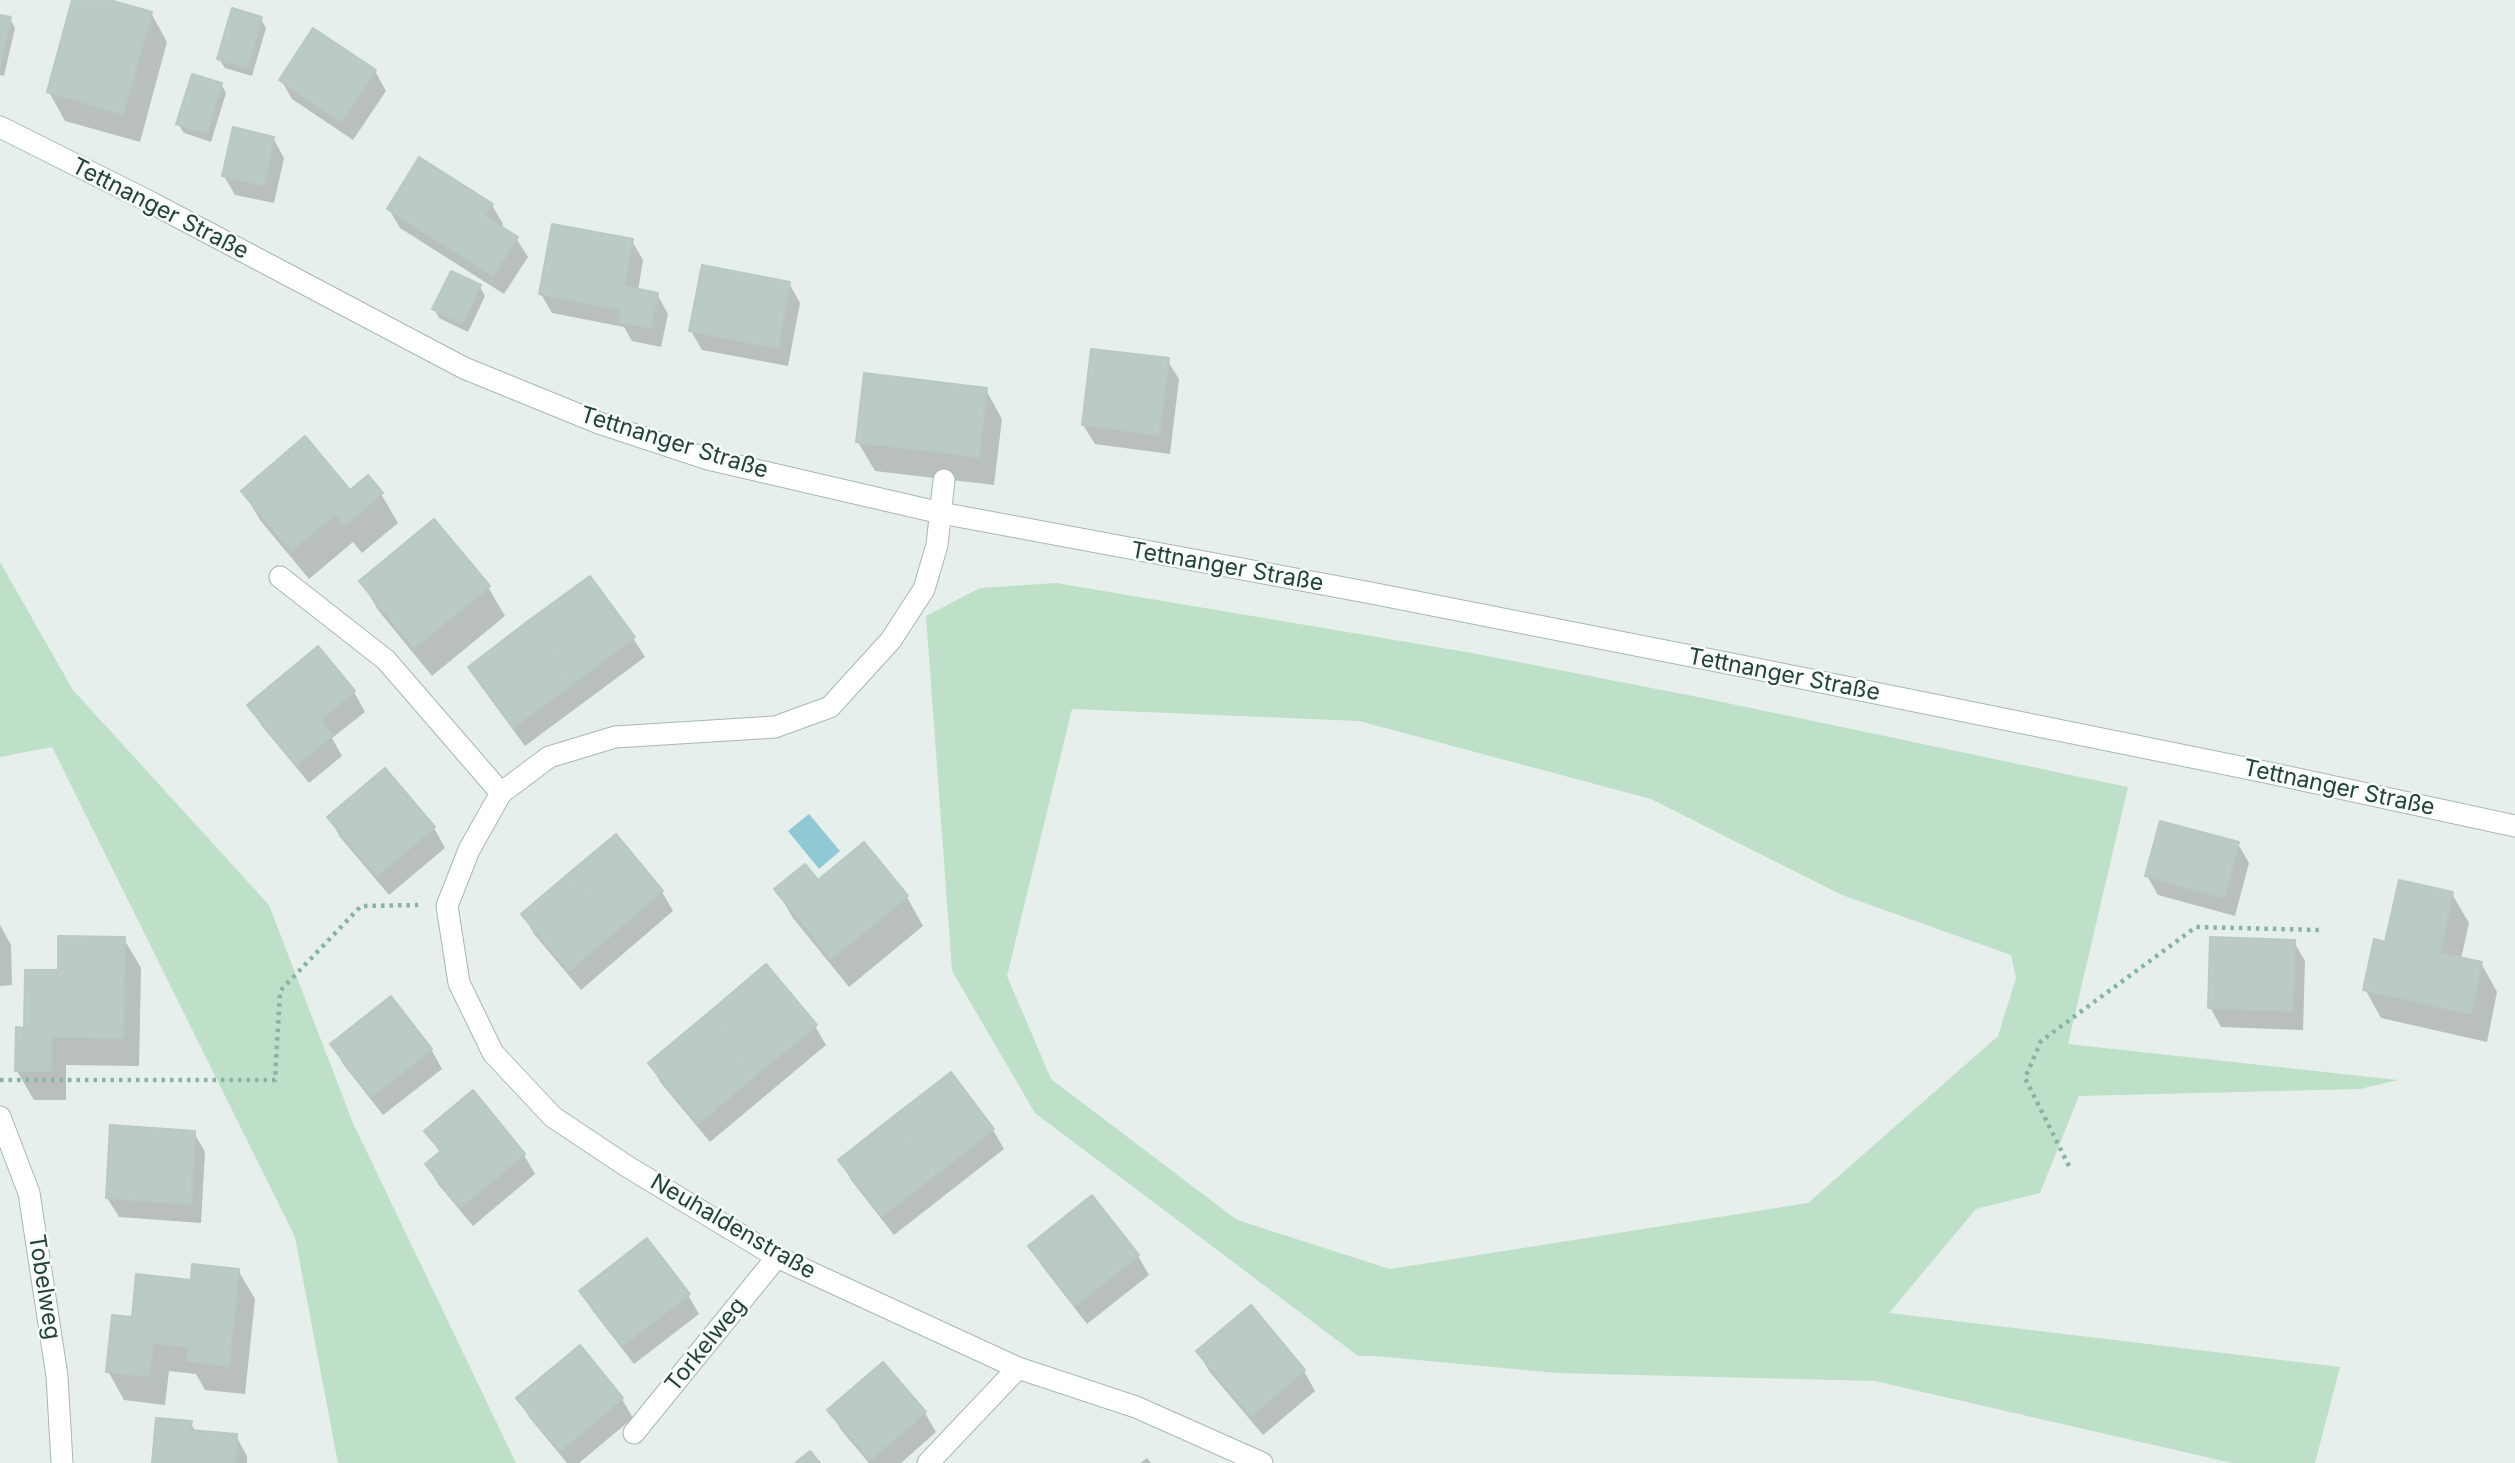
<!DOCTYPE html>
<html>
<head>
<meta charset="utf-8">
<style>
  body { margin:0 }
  canvas { display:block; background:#e6efeb }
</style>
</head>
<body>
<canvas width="2515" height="1463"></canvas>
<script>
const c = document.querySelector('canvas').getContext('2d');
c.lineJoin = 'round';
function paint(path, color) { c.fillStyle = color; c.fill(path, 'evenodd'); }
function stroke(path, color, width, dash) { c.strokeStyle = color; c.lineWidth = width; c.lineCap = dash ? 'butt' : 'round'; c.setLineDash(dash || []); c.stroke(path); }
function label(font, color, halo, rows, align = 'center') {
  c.font = font + ' Inter,sans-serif'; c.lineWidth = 5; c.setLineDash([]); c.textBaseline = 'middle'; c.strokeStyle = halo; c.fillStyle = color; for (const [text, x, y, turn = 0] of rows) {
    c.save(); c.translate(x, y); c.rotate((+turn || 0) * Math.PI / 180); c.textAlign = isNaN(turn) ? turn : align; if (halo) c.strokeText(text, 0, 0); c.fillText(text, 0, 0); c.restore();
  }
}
paint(new Path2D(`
  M0,562L73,690L269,905L353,1123L516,1463H338L295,1237L52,747L0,757Z
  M1056,583L1472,653L1708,699L2128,787L2068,1044L2398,1080L2360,1089L2079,1096L2040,1193L1976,1209L1889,1313L2340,1367L2315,1463H2232L1875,1381L1556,1373L1376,1356H1358L1035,1113L952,971L926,616L980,588ZM1072,709L1359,721L1651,799L1842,895L2011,955L2016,978L1998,1036L1808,1203L1390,1269L1237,1220L1051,1079L1007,976Z`), '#bfe0c8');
paint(new Path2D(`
  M809,814L840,851L819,869L788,831Z`), '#8ec9d4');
paint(new Path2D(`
  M74,0H104L151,13L167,42L140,142L65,121L49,92Z
  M0,17L10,19L15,28L4,76L0,75Z
  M261,19L266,28L252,76L225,68L219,59Z
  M375,71L386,91L353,140L292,99L281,80Z
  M221,84L226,93L211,142L184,133L178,124Z
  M273,138L284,158L274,203L235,195L224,176Z
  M492,205L503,224L501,228L516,238L528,257L504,294L400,228L389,209Z
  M632,241L643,260L638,291L657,294L668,314L661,347L632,341L624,327L552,313L541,294Z
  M789,283L800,303L788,366L702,350L691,331Z
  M480,287L485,296L468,332L439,318L434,309Z
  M1167,360L1179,379L1170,454L1095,444L1083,425Z
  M986,390L1002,419L994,485L875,471L858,442Z
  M243,491L381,494L398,523L362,553L353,542L309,579L260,520Z
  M589,578L633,638L645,657L525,746L481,686L470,667Z
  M362,582L488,587L505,616L432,676L378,610Z
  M318,649L354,692L365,712L332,738L342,756L309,783L261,725L250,705Z
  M385,770L434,828L445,848L389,895L340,837L329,817Z
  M2238,844L2249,863L2235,916L2158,895L2147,876Z
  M776,889L907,897L923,926L849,987L793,918Z
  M662,892L673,911L581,990L534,934L523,914Z
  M2452,894L2469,923L2461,959L2481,963L2497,992L2487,1042L2381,1018L2365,989L2387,944Z
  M0,925L11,945L12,985L0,986Z
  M124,939L141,968L139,1066L66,1065V1100H34L17,1071L25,1030Z
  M2294,942L2305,961L2303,1030L2221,1027L2210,1007Z
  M815,1026L826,1045L710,1142L661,1083L650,1064Z
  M332,1044L431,1049L442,1069L383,1115L343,1064Z
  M993,1130L1004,1149L894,1235L851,1180L840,1160Z
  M427,1131L524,1155L535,1174L473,1226L438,1184L427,1165L441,1154Z
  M194,1133L205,1152L201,1223L119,1217L107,1198Z
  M1031,1247L1138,1256L1149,1275L1087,1324L1042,1266Z
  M238,1270L255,1299L245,1394L205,1390L196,1374L169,1371L165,1405L124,1400L108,1371L133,1319L192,1282Z
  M581,1291L688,1295L699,1314L634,1364L592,1310Z
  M1250,1307L1304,1371L1315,1391L1263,1435L1209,1371L1198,1351Z
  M883,1364L925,1413L936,1432L901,1463H869L841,1430L830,1411Z
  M518,1398L622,1399L633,1418L579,1463H567L529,1417Z
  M191,1423L196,1433L236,1436L247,1456V1463H154Z
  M1147,1458L1151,1463H1140Z`), '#0003');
const building = new Path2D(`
  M72,0H110L152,12L123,114L47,92Z
  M232,8L262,17L247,68L217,59Z
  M0,15L11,17L0,66Z
  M313,28L376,70L341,122L279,80Z
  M192,74L222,83L207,133L176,124Z
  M233,127L274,137L264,185L222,176Z
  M419,157L493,204L485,216L518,237L493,276L387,209Z
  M552,224L633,239L624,286L658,293L651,328L619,322L621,310L539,294Z
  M702,265L790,282L778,348L689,331Z
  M451,271L481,285L462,324L432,309Z
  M1091,349L1169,358L1159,435L1082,425Z
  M864,373L987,388L979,457L856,442Z
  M305,436L350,490L368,475L383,493L344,526L335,514L291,551L241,491Z
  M434,519L490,586L414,648L359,581Z
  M590,576L635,637L574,683L528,621Z
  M528,621L574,683L513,728L468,667Z
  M318,646L355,691L320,720L333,735L296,765L247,705Z
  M385,768L435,827L377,876L327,817Z
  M2160,821L2239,842L2224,898L2145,876Z
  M616,834L663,891L616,931L568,874Z
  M864,842L908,896L831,959L774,889L805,864L818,880Z
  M568,874L616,931L569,971L521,914Z
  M2399,880L2453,892L2440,953L2482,962L2471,1014L2363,990L2374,939L2385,942Z
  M58,936L125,937L123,1038L51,1037V1071H15L16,1027L24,1028L25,970H58Z
  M2210,937L2295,940L2293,1011L2208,1008Z
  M766,964L817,1025L757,1074L707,1014Z
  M391,996L432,1049L371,1097L330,1044Z
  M707,1014L757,1074L698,1124L648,1063Z
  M951,1072L994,1129L938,1173L894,1116Z
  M473,1090L525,1154L460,1208L425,1164L441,1151L424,1131Z
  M894,1116L938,1173L882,1216L838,1160Z
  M110,1125L195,1131L191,1204L106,1198Z
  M1092,1195L1139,1255L1075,1306L1028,1246Z
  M647,1238L690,1294L622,1346L579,1291Z
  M192,1264L239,1269L229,1366L187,1361L188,1347L153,1343L149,1376L106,1372L112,1315L132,1317L136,1274L191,1280Z
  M1251,1305L1305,1370L1251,1416L1196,1351Z
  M580,1345L623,1398L560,1451L516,1398Z
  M883,1362L926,1412L870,1460L827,1410Z
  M156,1418L192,1421L190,1430L237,1434L235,1463H152Z
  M810,1451L820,1463H795Z`);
paint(building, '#bbcac4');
stroke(building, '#b8c9c2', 2);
const service = new Path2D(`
  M280,577L386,660L501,793`);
const minor = new Path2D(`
  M944,480L937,545L924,589L891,640L830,707L775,727L615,737L549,757L501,793L469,850L447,906L459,983L493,1053L553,1117L625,1165L777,1257L1018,1368L1136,1407L1262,1463
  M0,1117L29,1193L57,1376L62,1463
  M634,1433L777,1257
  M928,1463L1018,1368`);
const tertiary = new Path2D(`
  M0,127L150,202L464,368L599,423L708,459L941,513L1371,593L1747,667L2270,773L2515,826`);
stroke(service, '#a8b8b2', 23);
stroke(minor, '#a8b8b2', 23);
stroke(tertiary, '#a8b8b2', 23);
stroke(new Path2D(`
  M0,1080H275L280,991L361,906L418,905
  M2069,1166L2025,1078L2041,1041L2196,927L2320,930`), '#86b3a5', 4.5, [3.5, 5]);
stroke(service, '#fff', 21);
stroke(minor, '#fff', 21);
stroke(tertiary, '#fff', 21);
label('23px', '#24423a', '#f7fbf9', [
  ["Tettnanger Straße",160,209,27],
  ["Tettnanger Straße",674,443,17],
  ["Tettnanger Straße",1227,567,10],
  ["Tettnanger Straße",1784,675,11],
  ["Tettnanger Straße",2339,788,12],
  ["Neuhaldenstraße",733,1227,30],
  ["Tobelweg",44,1287,81],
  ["Torkelweg",706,1345,-51]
]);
</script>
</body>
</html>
